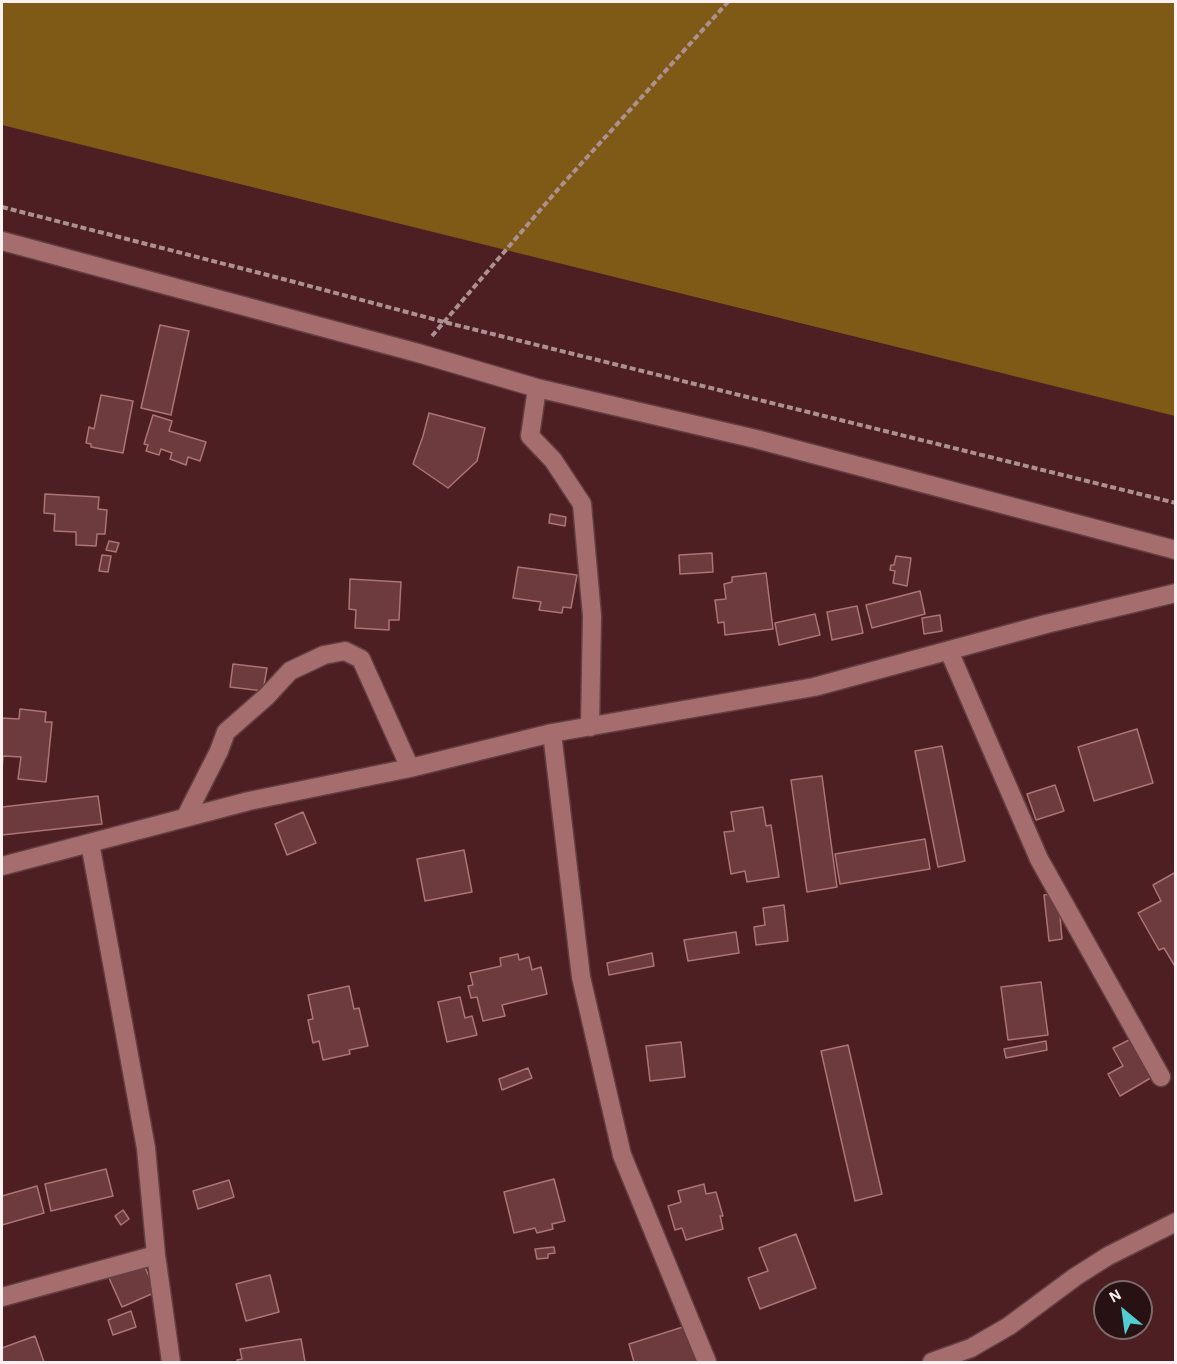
<!DOCTYPE html>
<html>
<head>
<meta charset="utf-8">
<style>
  body { margin:0 }
  #map { position:relative; width:1177px; height:1364px; overflow:hidden; background:#4e1f22; font-family:"Alegreya Sans",sans-serif }
  canvas { display:block }
  .frame { position:absolute; inset:0; border:3px solid #fdf0f0; pointer-events:none }
  .north { position:absolute; left:1093px; top:1280px; width:60px; height:60px; box-sizing:border-box; background:#271112; border:2px solid #7d6a6b; border-radius:50%; rotate:331deg; font-size:16px; font-weight:700; line-height:24px; text-align:center; color:#fdf0f0 }
  .north::after { content:''; display:block; margin:auto; width:21px; height:27px; background:#52ccd0; clip-path:polygon(50% 0,100% 100%,50% 72%,0 100%) }
</style>
</head>
<body>
<div id="map">
<canvas width="1177" height="1364"></canvas>
<div class="frame"></div>
<div class="north">N</div>
</div>
<script>
const c = document.querySelector('canvas').getContext('2d');
c.lineJoin = 'round';
function paint(path, color) { c.fillStyle = color; c.fill(path, 'evenodd'); }
function stroke(path, color, width, dash) { c.strokeStyle = color; c.lineWidth = width; c.lineCap = dash ? 'butt' : 'round'; c.setLineDash(dash || []); c.stroke(path); }
paint(new Path2D(`
  M2,2H1175V416L2,125Z`), '#7f5a16');
const building = new Path2D(`
  M160,325L189,331L171,415L141,408Z
  M101,395L133,401L123,453L91,447V444L86,443L89,427L94,429Z
  M429,413L485,428L477,461L448,488L413,464L423,436Z
  M153,415L172,421L169,431L206,442L200,461L188,457L186,465L170,459L172,453L161,449L159,455L146,451L148,445L144,444Z
  M45,494L99,497L98,509L107,510L105,534H97L96,546L76,545V532L54,531L55,514L44,513Z
  M550,514L566,517L565,526L549,523Z
  M109,541L119,543L116,552L106,550Z
  M712,553L713,572L680,574L679,555Z
  M102,555L111,556L108,572L99,571Z
  M896,556L911,558L907,586L893,583L895,571L890,570L891,565H894Z
  M518,567L577,575L571,608L563,607L562,613L539,610L541,602L513,598Z
  M766,573L773,629L725,635L724,622L718,623L715,600L726,599L724,584L732,582V577Z
  M350,579L401,582L399,620H389V630L355,628L356,610L349,609Z
  M920,591L925,614L872,628L866,605Z
  M857,606L863,633L832,640L827,612Z
  M815,614L820,635L779,645L775,623Z
  M940,615L942,631L924,634L922,618Z
  M233,664L267,668L263,691L230,687Z
  M20,709L46,712L45,722H52L46,782L18,779L21,757L3,756L2,771V718L19,719Z
  M1137,729L1153,783L1094,801L1078,747Z
  M942,746L965,861L938,867L915,751Z
  M822,776L837,887L807,892L791,780Z
  M1055,785L1064,811L1036,820L1027,794Z
  M98,796L102,824L2,835V807Z
  M763,807L766,826L771,825L779,877L747,882L745,871L731,874L724,832L734,831L731,812Z
  M303,812L316,843L287,855L275,824Z
  M925,839L930,869L840,884L835,854Z
  M464,850L472,892L425,901L417,859Z
  M1176,872V968L1164,948L1159,950L1138,913L1161,901L1153,885Z
  M1058,893L1062,939L1049,941L1044,895Z
  M784,905L788,941L756,945L754,927L765,925L763,908Z
  M736,932L739,953L688,961L684,940Z
  M652,953L654,966L609,975L607,963Z
  M518,954L519,960L529,957L532,970L541,967L547,994L502,1005L505,1016L483,1021L477,997L471,998L468,986L473,985L470,973L501,966L500,958Z
  M1041,982L1048,1035L1008,1040L1001,987Z
  M349,986L354,1009L359,1008L368,1046L349,1050L350,1054L323,1060L319,1041L313,1043L308,1020L313,1019L308,995Z
  M460,997L465,1018L472,1016L477,1035L447,1042L438,1002Z
  M1133,1038L1154,1076L1120,1096L1108,1074L1123,1066L1113,1048Z
  M1046,1041L1047,1050L1006,1058L1004,1049Z
  M681,1042L685,1077L650,1081L646,1046Z
  M848,1045L882,1194L855,1201L821,1051Z
  M528,1068L532,1078L502,1090L499,1079Z
  M106,1169L113,1196L51,1211L45,1184Z
  M554,1179L565,1221L552,1224L553,1229L537,1233L535,1228L514,1233L504,1192Z
  M229,1180L234,1197L198,1209L193,1191Z
  M704,1184L706,1194L716,1192L723,1216H720L723,1229L686,1240L682,1228L675,1230L668,1206L681,1202L678,1191Z
  M37,1186L44,1213L2,1225V1196Z
  M123,1210L129,1219L121,1225L115,1216Z
  M796,1234L816,1288L760,1309L748,1278L768,1271L759,1248Z
  M554,1247L555,1253L548,1254V1258L537,1259L535,1249Z
  M143,1263L156,1292L122,1307L109,1278Z
  M270,1275L279,1312L246,1321L236,1284Z
  M131,1311L136,1327L113,1335L108,1320Z
  M686,1326L697,1362H634L629,1344Z
  M35,1336L44,1362H2V1348Z
  M301,1339L305,1362H237V1360L242,1359L240,1349Z`);
paint(building, '#6d3b3d');
stroke(building, '#ac7475', 1.5);
const minor = new Path2D(`
  M2,241L418,353L537,388L756,439L1176,550
  M537,388L530,436L553,460L582,504L592,616L590,727
  M949,651L1039,859L1161,1077
  M552,733L581,977L622,1155L707,1362
  M185,818L219,751L226,732L267,696L290,671L324,655L345,651L361,659L410,768
  M90,843L146,1148L156,1255L171,1362
  M2,866L249,801L410,768L552,733L814,687L1046,624L1176,593
  M2,1297L156,1255
  M932,1362L971,1348L1009,1326L1075,1277L1108,1256L1176,1222`);
stroke(minor, '#633e42', 21);
stroke(new Path2D(`
  M2,207L287,280L444,322L1176,503
  M432,336L560,187L728,2`), '#ad9192', 4, [6, 3]);
stroke(minor, '#a56d6e', 18);
</script>
</body>
</html>
